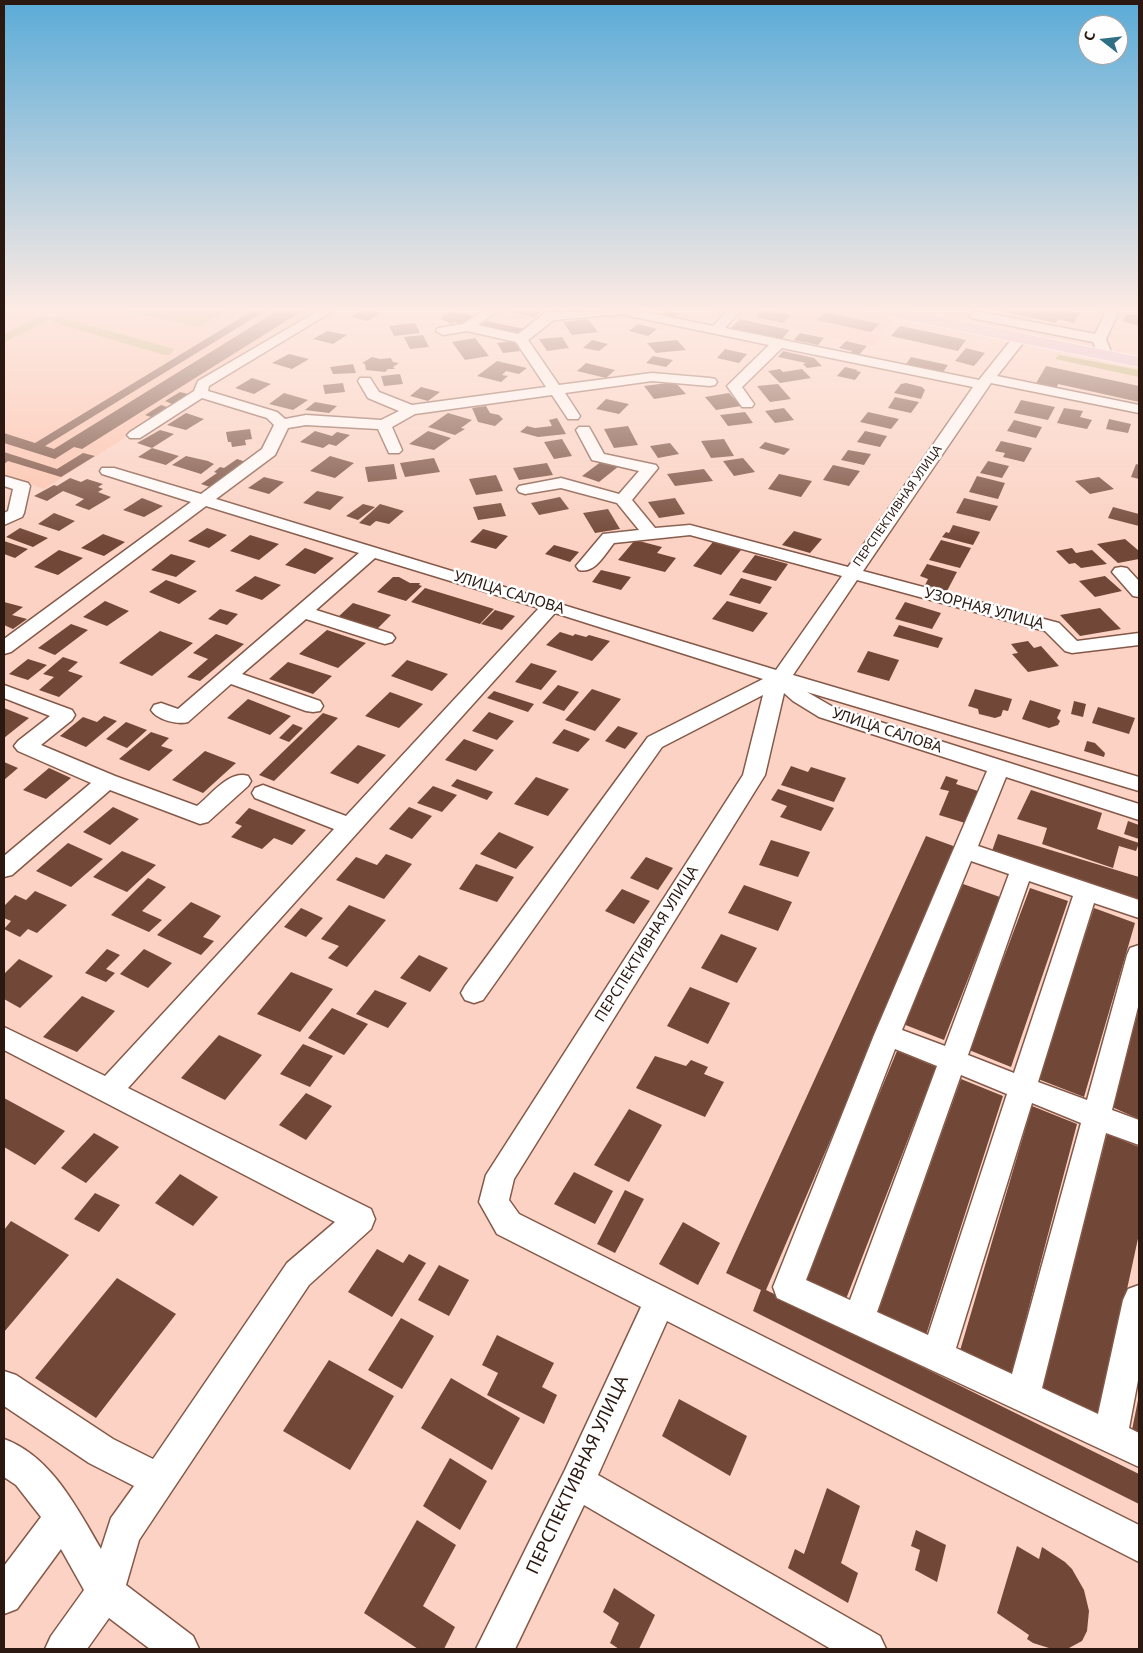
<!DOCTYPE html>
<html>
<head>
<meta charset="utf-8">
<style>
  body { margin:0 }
  #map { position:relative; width:1143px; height:1653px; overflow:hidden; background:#fbd2c3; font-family:"Noto Sans",sans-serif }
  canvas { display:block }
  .frame { position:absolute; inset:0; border:5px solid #2a1811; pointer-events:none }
  .north { position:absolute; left:1078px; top:15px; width:50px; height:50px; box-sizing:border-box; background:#fefefe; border:1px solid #a9a29f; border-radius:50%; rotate:286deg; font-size:14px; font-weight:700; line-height:20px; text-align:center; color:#2a1811 }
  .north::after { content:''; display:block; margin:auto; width:18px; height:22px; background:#2f6f83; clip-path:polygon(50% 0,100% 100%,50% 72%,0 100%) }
</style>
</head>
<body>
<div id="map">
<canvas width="1143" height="1653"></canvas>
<div class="frame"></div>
<div class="north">С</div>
</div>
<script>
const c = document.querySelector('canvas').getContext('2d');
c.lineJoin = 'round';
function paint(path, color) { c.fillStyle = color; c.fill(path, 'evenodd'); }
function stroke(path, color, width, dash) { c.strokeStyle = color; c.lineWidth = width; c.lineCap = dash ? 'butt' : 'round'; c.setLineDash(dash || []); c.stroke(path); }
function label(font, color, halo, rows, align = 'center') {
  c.font = font + ' "Noto Sans",sans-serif'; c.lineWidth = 5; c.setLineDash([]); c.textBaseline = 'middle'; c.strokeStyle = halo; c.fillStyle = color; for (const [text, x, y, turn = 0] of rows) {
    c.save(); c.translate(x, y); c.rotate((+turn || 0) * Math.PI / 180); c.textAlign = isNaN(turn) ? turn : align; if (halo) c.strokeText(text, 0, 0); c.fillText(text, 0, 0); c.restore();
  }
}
paint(new Path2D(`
  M4,311H321L300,319L195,386L194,394L44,489L4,475Z
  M709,311H861L895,317L873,346Z`), '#fcc2ac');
paint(new Path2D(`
  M125,311H226L199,327Z
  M47,316L50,318L45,322L4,342V334L39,317Z
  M58,317L63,318L174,349L170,355H164L53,322L50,319Z
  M1059,355L1139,370V377L1055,359Z`), '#b6ac66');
paint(new Path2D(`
  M252,311H265L45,446L54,449L277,311H302L82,449L74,447L55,459L4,443V433L35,443Z
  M359,311H372L381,313L368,321L351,317Z
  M451,311L474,316L463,324L454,322L452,324L440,319Z
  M507,311H541L534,317Z
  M666,311L679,313L674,318L661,316Z
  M762,311H771L791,315L783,323L755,317Z
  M1000,311H1068L1080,313L1074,323L1058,319L1056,323Z
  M825,312L879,324L871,332L817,320Z
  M1126,314L1139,315V326L1123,321Z
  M588,319L598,332L572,335L563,322Z
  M740,319L790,330L780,341L729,330Z
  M487,321L524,329L517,334L480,325Z
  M415,323L420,333L394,336L389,326Z
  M638,324L657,329L648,336L629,331Z
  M900,326L934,333L966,340L958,351L891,336Z
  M327,331L347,335L333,344L313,339Z
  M800,333L824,338L818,345L794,340Z
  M423,335L429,347L410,349L404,337Z
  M562,337L569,348L547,351L539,339Z
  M475,338L489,356L465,360L452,342Z
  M592,340L608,344L599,351L583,348Z
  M677,340L686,350L656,353L647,343Z
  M514,341L520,351L503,353L497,343Z
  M846,341L867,346L857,357L848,355L852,351L839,348Z
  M966,348L985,353L974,366L955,361Z
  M725,349L747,354L739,363L717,358Z
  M783,351L814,358L822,366L807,368L803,364L806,363L778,357Z
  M289,354L309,359L292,369L272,363Z
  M653,356L673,360L666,367L646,363Z
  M372,357L380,359L391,358L393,362L399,363L393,367L395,369H388L385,372L366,370L365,364L362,363Z
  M911,357L948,365L941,375L904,367Z
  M497,361L527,368L519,374L506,371L502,375L508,376L501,382L477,376Z
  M586,363L615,370L606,378L577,371Z
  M353,364L356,373L333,374L330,367Z
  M1046,366L1139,386V402L1058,384L1056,389L1035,385Z
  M845,367L858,370L856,371L861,372L855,380L837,376Z
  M780,369L783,372L802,369L811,378L780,383L768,371Z
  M400,374L403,384L384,386L381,376Z
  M252,378L271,384L254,394L235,388Z
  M675,382L686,394L654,399L644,386Z
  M343,383L345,392L325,394L323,385Z
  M906,383L922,387L925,390L921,399L894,393L901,384Z
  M778,384L791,399L770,402L757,386Z
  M421,387L440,392L428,401L410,396Z
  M180,392L188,394L172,404L165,401Z
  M284,393L308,400L293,410L269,404Z
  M729,393L741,406L716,410L705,397Z
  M895,397L919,402L911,413L888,408Z
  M606,399L629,404L619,414L596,409Z
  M1021,400L1055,407L1048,420L1014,413Z
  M315,402L337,406L329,413L305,410Z
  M161,405L167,407L151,417L145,415Z
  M486,406L490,413L499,415L503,419L495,426L478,422L472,408Z
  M784,408L794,420L775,423L765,411Z
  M1064,408L1083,411L1080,417L1092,420L1087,429L1057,423Z
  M745,412L753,423L728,426L720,415Z
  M868,412L899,419L891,429L860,422Z
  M186,413L204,419L186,430L167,425Z
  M448,413L472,420L461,428L465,429L455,435L428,427Z
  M557,418L566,434L538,437L520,432L527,426L535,428L552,426L549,420Z
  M1109,419L1131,424L1128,433L1106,429Z
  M1014,420L1042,427L1036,438L1007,431Z
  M628,426L638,445L614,448L604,429Z
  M250,429L252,439L245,440L246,445L232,447L231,442H228L226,432Z
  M160,430L174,434L152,448L137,443Z
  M315,431L332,436L337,432L350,435L336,446L329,444L323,448L300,442Z
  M428,431L451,438L434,450L409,444Z
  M865,431L887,436L880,447L857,442Z
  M562,439L572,456L554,459L544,442Z
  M724,439L734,456L711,458L701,441Z
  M1001,441L1032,448L1024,462L1003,457L1005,453L995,451Z
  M765,442L790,449L784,455L759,448Z
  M670,443L679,454L658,458L650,446Z
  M152,448L179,456L166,465L138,457Z
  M848,450L871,454L864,465L841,460Z
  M4,452L57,469L83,453L95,456L61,477L8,461L4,464Z
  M186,456L208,461L214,464L201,474L172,465Z
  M330,456L354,463L335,478L310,471Z
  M434,458L440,472L405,477L400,463Z
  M743,458L755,472L734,476L723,461Z
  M237,459L246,462L210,487L201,484L217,473L214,472L220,467L224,468Z
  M602,461L619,466L599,482L582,476Z
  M988,461L1009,466L1002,478L980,473Z
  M547,463L553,475L519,480L513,468Z
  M394,464L397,479L368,482L365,467Z
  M1136,464L1139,465V479L1131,477Z
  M833,465L860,471L849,486L823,480Z
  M704,469L713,481L675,486L667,474Z
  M779,474L812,481L801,497L768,489Z
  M496,475L503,491L476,495L469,479Z
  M977,476L1005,483L998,499L969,492Z
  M264,477L284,482L269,494L248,488Z
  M1099,477L1114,489L1090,494L1075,481Z
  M70,478L81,482L87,479L103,484L98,487L103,489L98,492L111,497L89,510L75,505L84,499L63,491L47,501L34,496L54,485L57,486Z
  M317,491L344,497L330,510L303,503Z
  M560,497L569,509L539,515L531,503Z
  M142,498L163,506L144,517L123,510Z
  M675,498L685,514L659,518L648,502Z
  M964,498L998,506L990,521L956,513Z
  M501,503L506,516L478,520L473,507Z
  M363,504L375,507L358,520L346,516Z
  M380,504L404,511L389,524L376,521L370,526L359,523Z
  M1113,507L1139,514V526L1108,518Z
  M608,509L620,529L595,533L583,513Z
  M54,513L75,521L59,531L38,524Z
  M953,525L980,532L973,545L942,537L946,532L949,533Z
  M20,528L48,538L33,547L6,537Z
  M207,528L227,535L209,548L188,541Z
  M483,529L508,536L496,549L470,542Z
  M794,531L822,539L810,553L782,545Z
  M103,534L125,542L104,556L81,548Z
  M250,535L279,544L259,560L230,551Z
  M1125,539L1139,551V559L1118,563L1097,544Z
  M635,540L662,547L657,553L676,558L665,572L618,560Z
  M941,540L971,548L960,568L929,560Z
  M4,541L28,549L15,558L4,554Z
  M713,542L741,550L721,575L693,566Z
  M554,545L579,552L570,562L545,554Z
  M305,548L334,558L315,574L285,565Z
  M1072,548L1076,553L1092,550L1107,564L1081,568L1075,563L1069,564L1056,551Z
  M59,550L83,558L58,575L34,567Z
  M171,554L196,561L176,577L151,570Z
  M755,555L788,564L776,581L742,572Z
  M927,564L957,572L947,591L925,585L928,579L920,576Z
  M601,570L631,577L621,590L592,582Z
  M255,576L281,585L262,600L235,591Z
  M1105,576L1122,591L1095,597L1079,581Z
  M393,577H399L410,583H420L419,585L422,586L406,601L377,592Z
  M741,578L772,587L760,604L729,595Z
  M166,580L197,591L179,604L149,592Z
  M425,588L494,609L480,624L411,602Z
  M105,601L129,611L107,626L83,617Z
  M727,601L768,613L753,632L712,619Z
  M4,602L23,607L12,615L27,619L13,629L4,625Z
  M905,602L941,613L932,629L895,619Z
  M353,603L391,615L376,630L337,618Z
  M1100,608L1121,629L1080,636L1060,615Z
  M220,609L238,614L227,625L208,619Z
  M495,610L515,616L502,630L481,624Z
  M71,624L88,630L55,655L38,648Z
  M899,625L943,638L938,648L893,636Z
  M327,630L366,643L338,668L299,654Z
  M160,631L193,643L152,676L119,663Z
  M560,632L573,636L575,634L586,637L589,635L610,641L592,661L546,645Z
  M216,634L244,644L200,681L187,677L208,659L193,653Z
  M1028,641L1034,648L1041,646L1059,666L1028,672L1012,654L1018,653L1011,644Z
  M868,651L899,660L889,681L857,672Z
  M63,657L78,662L68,671L83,676L59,697L39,690L54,677L43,674Z
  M28,659L47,665L28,680L9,674Z
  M407,660L448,674L432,691L391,676Z
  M288,662L332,676L313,694L269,679Z
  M531,663L557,671L541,690L515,682Z
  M558,685L579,692L564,711L542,703Z
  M592,689L621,699L595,731L565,720Z
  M975,689L1012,699L1008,711L1003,710L1001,716L995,718L979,714L978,709L968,706Z
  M494,691L534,704L528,712L487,698Z
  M390,692L423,704L399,728L365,716Z
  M248,699L291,716L270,735L227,718Z
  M1030,700L1061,710L1057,718L1060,721L1058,725L1049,728L1022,719Z
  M1074,701L1086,704L1083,717L1071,714Z
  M1098,707L1135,718L1129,734L1092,723Z
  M4,708L29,718L4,738Z
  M489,712L514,721L497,740L472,731Z
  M323,713L338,718L274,781L259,775Z
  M104,716L117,721L86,747L60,736L83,717L97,722Z
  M126,722L147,730L127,748L106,739Z
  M293,724L303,728L289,742L279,738Z
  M618,726L638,733L625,749L605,741Z
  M564,729L590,739L578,752L552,743Z
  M151,732L169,738L161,746L173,750L149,771L119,759Z
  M464,739L494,750L476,771L445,760Z
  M1087,741L1095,743L1105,753L1104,757L1084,751Z
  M358,745L386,755L358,784L330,773Z
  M205,751L236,763L203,793L172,780Z
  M4,762L18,768L4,780Z
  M791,766L808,772L811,767L846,778L834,802L781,785Z
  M49,768L71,778L46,799L23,790Z
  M946,776L958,780L956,784L978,791L965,823L939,815L949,791L940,789Z
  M536,777L569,789L548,816L514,804Z
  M457,779L493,792L487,800L451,786Z
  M433,786L457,795L442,812L417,803Z
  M778,789L834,808L821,831L780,817L787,806L771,800Z
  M1031,790L1102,813L1097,829L1139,843L1136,851L1119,846L1113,868L1042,844L1047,828L1017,819Z
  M113,807L139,819L110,845L83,832Z
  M409,807L432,816L412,839L389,829Z
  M249,808L306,830L292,845L274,838L262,849L231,837L242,826L235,823Z
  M1128,821L1139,825V839L1124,834Z
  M499,832L534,847L516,869L480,854Z
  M998,834L1139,877V900L992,851Z
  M926,836L956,847L766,1290L1139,1474V1504L753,1311L761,1290L726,1273Z
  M771,840L810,852L798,877L759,865Z
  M68,843L103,859L71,887L36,871Z
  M122,851L156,865L127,892L93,877Z
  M386,854L412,864L384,899L336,880L356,857L377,865Z
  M646,857L673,868L658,890L630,878Z
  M476,864L514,877L497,902L459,889Z
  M148,878L166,887L142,911L162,920L149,932L111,915Z
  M963,884L1000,897L944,1040L903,1024Z
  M744,885L792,902L778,931L728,913Z
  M1030,888L1068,901L1011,1067L969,1050Z
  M622,889L650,901L634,924L605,911Z
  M35,891L67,905L37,933L28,929L20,937L4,929L11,921L4,918V906L15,895L26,900Z
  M191,902L221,916L203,937L214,941L201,955L157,935Z
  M349,905L386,920L347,967L328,958L339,946L321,939Z
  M301,908L323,918L306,937L284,927Z
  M1094,908L1135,923L1084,1097L1038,1079Z
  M721,934L757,948L737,983L701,968Z
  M107,949L120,955L106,969L115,973L106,982L85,973Z
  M144,949L172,963L148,988L120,974Z
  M419,955L448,968L430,992L400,978Z
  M19,959L53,976L20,1008L4,999V974Z
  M291,972L333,989L300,1032L257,1014Z
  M690,987L730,1003L708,1044L667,1026Z
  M375,990L407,1003L388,1028L356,1014Z
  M82,996L115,1011L77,1052L43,1037Z
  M332,1008L368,1024L344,1055L308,1038Z
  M1139,1008V1119L1112,1107Z
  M219,1035L262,1055L225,1100L181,1078Z
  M303,1044L333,1056L310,1087L280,1074Z
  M897,1051L936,1067L846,1299L803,1278Z
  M655,1056L686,1066L691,1060L708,1067L704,1074L724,1082L705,1117L636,1088Z
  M961,1079L1003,1096L925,1338L877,1315Z
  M306,1093L332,1106L306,1140L279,1125Z
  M4,1098L65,1131L35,1165L4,1147Z
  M1032,1106L1077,1124L1010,1379L959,1354Z
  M629,1109L662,1125L629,1182L594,1165Z
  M94,1133L119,1147L86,1183L61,1168Z
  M1107,1134L1139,1147V1234L1099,1418L1042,1391Z
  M574,1172L613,1191L595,1224L554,1204Z
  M180,1174L218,1197L193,1226L155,1203Z
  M625,1190L644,1199L615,1253L597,1244Z
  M95,1193L120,1205L99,1232L74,1219Z
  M11,1221L69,1255L4,1332V1230Z
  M683,1222L720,1243L698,1285L659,1264Z
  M377,1249L403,1263L409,1254L426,1263L392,1317L348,1292Z
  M439,1265L469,1280L449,1316L418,1300Z
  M117,1278L176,1314L96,1418L35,1378Z
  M401,1318L434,1336L402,1389L368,1370Z
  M497,1335L554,1363L542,1387L557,1395L544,1424L487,1395L498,1373L482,1365Z
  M329,1360L394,1396L350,1470L283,1431Z
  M451,1378L520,1418L492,1470L421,1428Z
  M679,1399L747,1436L730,1476L662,1436Z
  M1138,1400H1139V1438L1131,1435Z
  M450,1458L487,1481L460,1530L423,1506Z
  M827,1488L860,1506L841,1563L858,1573L848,1603L788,1568L795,1549L804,1554Z
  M417,1520L456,1545L423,1606L455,1627L444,1649H418L364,1613Z
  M916,1530L946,1545L937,1582L915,1570L920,1550L911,1546Z
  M1017,1546L1039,1559L1042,1547L1065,1562L1072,1569L1084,1590L1089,1611L1087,1631L1082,1641L1069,1648L1062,1649L1049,1648L1033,1643L1027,1639L1029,1635L997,1613Z
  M614,1588L655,1615L639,1649H619L610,1643L619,1623L603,1612Z`), '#714737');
const minor = new Path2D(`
  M318,311H333L209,386L208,391L277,412L285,419L306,415L381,420L399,411L368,398L358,381L360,378H370L379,392L412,405L546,387L516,342L467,331L443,335L436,331L438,328L463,324L483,311H497L478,325L518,334L545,313L550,312L641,311L713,326L727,311H740L725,328L979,380L1015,335L1020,334L1027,338L997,376L1139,405V413L991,383L863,571L1059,623L1077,641L1139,633V645L1072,653L1065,651L1045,631L857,580L793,675L1139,777V791L807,692L833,707L1139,804V820L1006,777L978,846L1139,900V918L1094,903L1038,1082L1087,1100L1127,955L1130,948L1139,945V1003L1112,1110L1139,1120V1145L1106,1133L1042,1388L1098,1414L1123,1300L1128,1289L1139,1285V1375L1129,1428L1139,1433V1467L777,1298L773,1287L874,1035L987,771L819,717L793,701L784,693L765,775L514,1179L509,1200L519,1214L1139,1525V1562L667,1321L598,1475L880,1636L886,1649H831L584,1505L515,1649H476L565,1470L641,1307L497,1234L479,1202L486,1175L743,775L763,695L662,747L483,1000L474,1003L465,1000L461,993L465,986L648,737L763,679L555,613L128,1088L371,1209L375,1219L371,1229L309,1285L139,1540L126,1585L193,1636L199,1649H150L109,1618L87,1649H45L51,1636L84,1590L61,1549L17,1609L4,1614V1566L41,1517L16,1485L4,1477V1439C51,1456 77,1508 101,1549L111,1518L134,1486L89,1463L4,1406V1371L16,1375L113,1439L153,1459L287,1263L335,1222L4,1050V1027L105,1076L334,829L255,798L252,793L255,788L263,785L271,788L346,816L539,608L375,558L316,610L392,634L395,638L392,642L385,644L378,642L306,619L242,674L320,701L323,706L320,711L313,712L306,711L231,684L188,722C178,725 157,720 151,710L154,705L161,703L178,709L359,553L206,506L11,652L4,654V639L191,502L102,474L100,471L102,468H114L201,494L262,449L274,425L267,418L202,398L140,438H130L127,435L130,432L194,391L198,381ZM620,314L769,345L727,386L742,407H752L754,404L742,387L782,348L973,387L848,567L690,525L655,528L632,500L658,468L656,465L604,454L589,427H579L576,430L592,460L639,471L619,494L561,478L519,486L517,489L519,492L525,494L561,488L617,503L639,530L603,534L576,566L579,570C595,574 605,554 614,543L690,535L842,576L776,670L216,499L275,455L288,428L306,425L378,429L389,453H399L402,450L392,427L415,414L552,395L568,419H578L580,416L565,393L652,381L710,386L715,385L717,382L715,379L710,378L652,373L559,385L528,340L554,320ZM971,861L1009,874L945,1046L902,1030ZM1029,881L1073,896L1014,1073L968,1055ZM895,1049L937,1066L850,1300L806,1280ZM961,1075L1007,1094L928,1335L877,1312ZM1032,1103L1081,1123L1012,1374L956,1348Z
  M976,311L1095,334L1105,314L1103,311H1119L1106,339L1111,352L1104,356L1099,355L1093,342L971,318L969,315Z
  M4,476L28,483L30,486L24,513L22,517L4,525V513L8,511L13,489L4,486Z
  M1121,567L1127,568L1139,581V597L1133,596L1112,572L1115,568Z
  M4,685L72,710L75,715L72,720L41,745L115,776L197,806C211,795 229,770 248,776L251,781L248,786L208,822L200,824L110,790L12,875L4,877V856L91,783L18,751L14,746L18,741L50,716L4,698Z`);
const major = new Path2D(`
  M879,311H910L1139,357V367L887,316L881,314Z`);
stroke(minor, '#855949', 3);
stroke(major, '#fff', 2);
paint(minor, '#fff');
paint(major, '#e6bcd7');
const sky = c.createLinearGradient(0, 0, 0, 542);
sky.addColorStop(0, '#5aabd7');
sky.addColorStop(0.57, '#fdebe4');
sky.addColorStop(1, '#fdebe400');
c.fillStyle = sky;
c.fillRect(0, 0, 1143, 542);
label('12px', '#2a1811', '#fefefe', [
  ["ПЕРСПЕКТИВНАЯ УЛИЦА",898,506,-55]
]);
label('15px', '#2a1811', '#fefefe', [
  ["УЛИЦА САЛОВА",509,593,17],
  ["УЗОРНАЯ УЛИЦА",984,609,15],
  ["УЛИЦА САЛОВА",887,731,18],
  ["ПЕРСПЕКТИВНАЯ УЛИЦА",647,944,-58]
]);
label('18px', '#2a1811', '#fefefe', [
  ["ПЕРСПЕКТИВНАЯ УЛИЦА",578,1475,-65]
]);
</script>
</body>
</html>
